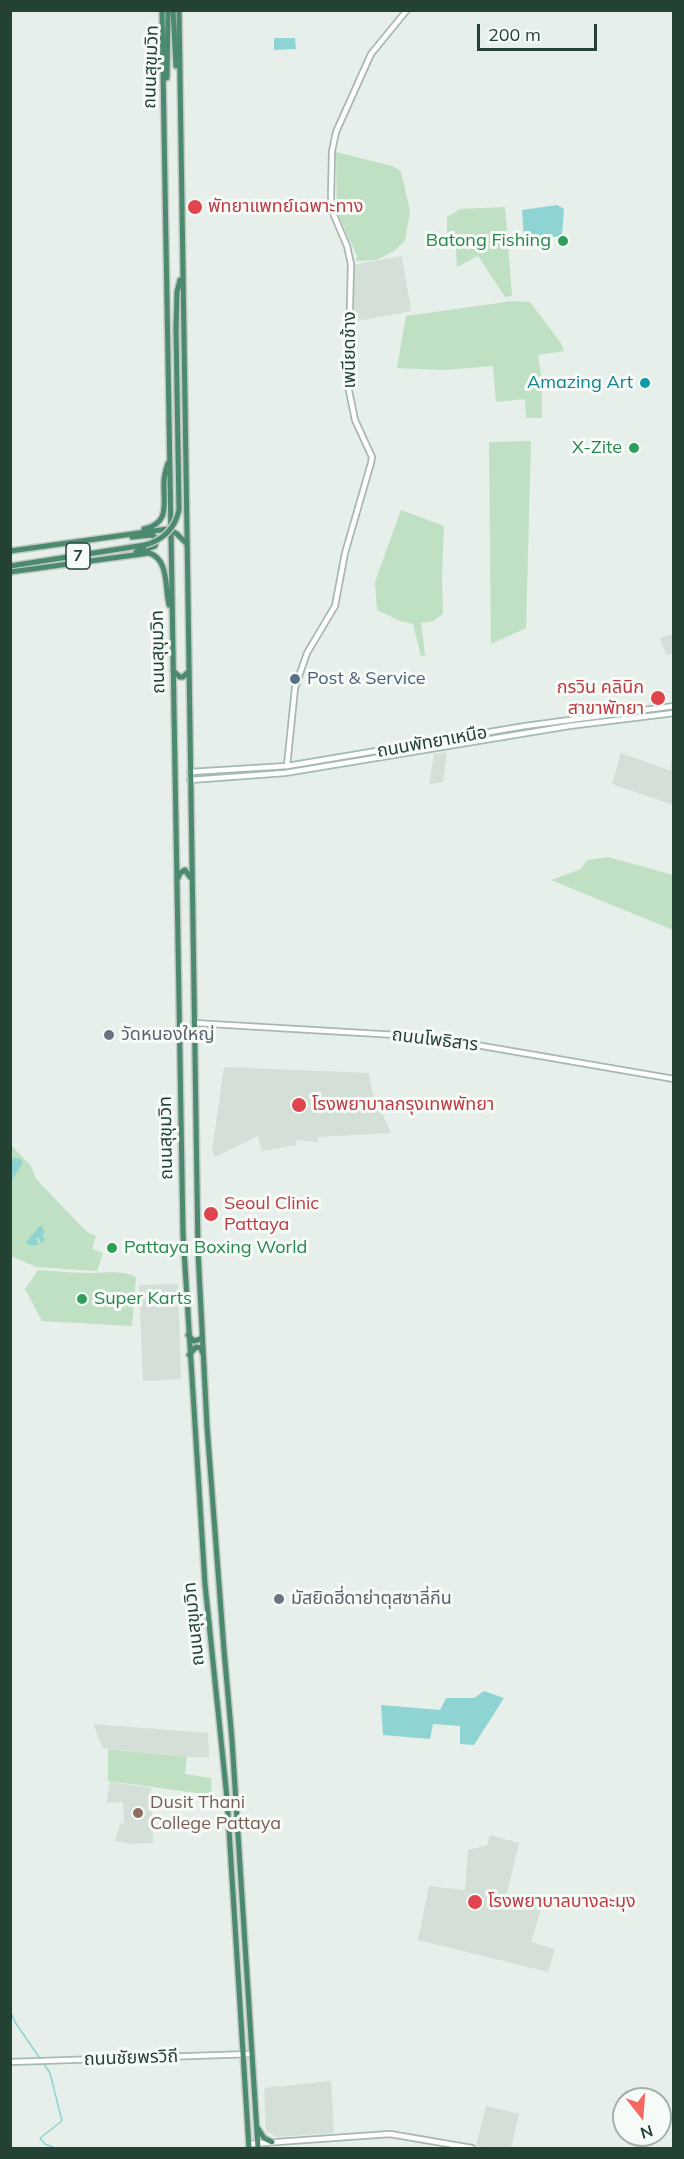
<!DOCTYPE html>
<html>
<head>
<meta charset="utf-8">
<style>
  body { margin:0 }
  #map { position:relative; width:684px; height:2159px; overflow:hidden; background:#e6efe9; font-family:Mulish,sans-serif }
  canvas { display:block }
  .frame { position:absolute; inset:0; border:12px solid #244234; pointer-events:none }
  .north { position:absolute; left:612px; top:2087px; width:60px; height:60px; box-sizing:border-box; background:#f7fbf8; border:2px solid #a3b1aa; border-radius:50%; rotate:163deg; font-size:16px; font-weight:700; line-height:24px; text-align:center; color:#244234 }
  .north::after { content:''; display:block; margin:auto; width:21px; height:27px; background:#f4685f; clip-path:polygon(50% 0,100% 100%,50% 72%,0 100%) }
  .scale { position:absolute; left:477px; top:24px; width:120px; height:27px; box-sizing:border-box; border:3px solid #244234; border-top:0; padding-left:8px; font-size:18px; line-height:21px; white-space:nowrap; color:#244234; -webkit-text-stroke:4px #f7fbf8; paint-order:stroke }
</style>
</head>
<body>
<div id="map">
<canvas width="684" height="2159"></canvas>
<div class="frame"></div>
<div class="north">N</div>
<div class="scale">200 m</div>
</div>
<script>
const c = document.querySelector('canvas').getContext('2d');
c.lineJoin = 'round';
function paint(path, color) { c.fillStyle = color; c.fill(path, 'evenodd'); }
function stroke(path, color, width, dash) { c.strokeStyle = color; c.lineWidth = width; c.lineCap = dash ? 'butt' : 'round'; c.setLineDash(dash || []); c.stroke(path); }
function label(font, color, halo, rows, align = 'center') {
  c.font = font + ' Mulish,"Noto Sans Thai",sans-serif'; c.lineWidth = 6; c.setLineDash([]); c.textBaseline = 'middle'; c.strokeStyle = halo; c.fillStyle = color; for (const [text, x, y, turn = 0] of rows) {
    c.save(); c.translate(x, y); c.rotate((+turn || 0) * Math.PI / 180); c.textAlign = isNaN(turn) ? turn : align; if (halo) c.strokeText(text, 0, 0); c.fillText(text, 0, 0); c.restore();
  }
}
paint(new Path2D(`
  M402,256L411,311L352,322V265Z
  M673,634V654L666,655L660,638Z
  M447,752L443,782L429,784L434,754Z
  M621,753L671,771V761H673V805L612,784Z
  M224,1067L369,1073L373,1094L391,1133L318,1137V1142L296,1140V1145L262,1151L258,1136L215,1157L212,1150Z
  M178,1284L181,1379L143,1381L139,1285Z
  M93,1724L208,1733L209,1757H186L103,1748Z
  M110,1782L151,1788L153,1843L130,1844L115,1841L120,1824L124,1823L123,1802L106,1803Z
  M490,1835L519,1843L506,1897L542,1907L531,1942L555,1949L548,1972L418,1940L429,1886L465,1890L468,1850L487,1845Z
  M331,2081L334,2133L277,2137L266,2131L264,2088Z
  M486,2106L519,2114L511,2148H489L476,2146Z`), '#d4dfd8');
paint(new Path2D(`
  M336,152L392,166L401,171L410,211L405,241L394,251L376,260L356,261L357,256L337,212Z
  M505,207L512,296L505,297L478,256L457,267L455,231L447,233V217L460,209Z
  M513,301L530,302L561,343L564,351L538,355L542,381V418H526L525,399L496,402L493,366L443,370L397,368L406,316Z
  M531,441L526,628L491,644L489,442Z
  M401,510L444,526L442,579L443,614L433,621L421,623L425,655L421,656L413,624L400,621L377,610L375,582Z
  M608,857L673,875V930L551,880L581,869L587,860Z
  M11,1145L31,1166L36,1179L87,1232L96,1236L92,1249L103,1253L97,1271L36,1267L11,1256Z
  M38,1270C56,1271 75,1273 94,1273C109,1273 122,1270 136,1277L132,1326L42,1321L25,1289Z
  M108,1749L187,1757L185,1774L211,1778L212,1795L108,1781Z`), '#bfe0c2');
paint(new Path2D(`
  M274,38H295L296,49L274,50Z
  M557,205L564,209L562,236L524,240L522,210Z
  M14,1158L21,1159L22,1164L11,1181V1161Z
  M41,1225L45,1232L42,1236L45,1239L44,1242L41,1243L39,1238H36L38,1245H28L26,1242Z
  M484,1691L504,1698L474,1745L460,1744V1726L433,1724L430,1739L383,1735L381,1705L440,1710L446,1698H474Z`), '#8ed4d2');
stroke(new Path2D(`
  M10,2010L15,2022L41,2060
  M44,2064L50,2073L62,2121L40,2138L45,2144L55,2148`), '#8ed4d2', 1.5);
const tertiary = new Path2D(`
  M287,766L295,688L307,653L335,606L345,553L371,463L372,457L355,420L348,386L351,264L347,246L333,213L331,198L332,151L336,132L371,54L407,10
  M194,1023L430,1037L674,1079
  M249,2144L390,2134L472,2148`);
const secondary = new Path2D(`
  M190,772L287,766L525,726L674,706
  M190,780L285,773L569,726L674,713
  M10,2062L251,2054`);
const trunk = new Path2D(`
  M162,10L183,1234L205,1584L227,1798L249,2148
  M173,10L176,66
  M179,10L198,1251L207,1426L224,1650L232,1740L258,2148
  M167,78L168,10
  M176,329L177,292L180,280
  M144,529C171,523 163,503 164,482C164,476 166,469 168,463
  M132,537L152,535L157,539L155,546L136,552
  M10,551L168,529L177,534L187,544
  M10,566L145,545
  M10,572L149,553C169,559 165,588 169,605
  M173,671L180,677H183L188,672
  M178,878L180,873L185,870L190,877
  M188,1335L194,1341L201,1339L202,1336
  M189,1355L196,1347L201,1348L202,1352
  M257,2127L264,2138L272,2142`);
stroke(tertiary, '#a8b8af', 8);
stroke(secondary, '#a4bbaf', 8);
stroke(trunk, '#c2cac6', 8);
stroke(tertiary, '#fff', 4.5);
stroke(secondary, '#fff', 4.5);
stroke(trunk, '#4c8a70', 5);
const trunkBridge = new Path2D(`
  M145,545C163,540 175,528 179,510L176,329`);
stroke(trunkBridge, '#c2cac6', 8, []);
stroke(trunkBridge, '#4c8a70', 5);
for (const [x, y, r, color] of [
  [195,207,8,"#e0444e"],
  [563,241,6,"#2e9e5b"],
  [645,383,6,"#0f9aa8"],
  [634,448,6,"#2e9e5b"],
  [295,679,6,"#5c6f8a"],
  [658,698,8,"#e0444e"],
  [109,1035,6,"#6b7280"],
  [299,1105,8,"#e0444e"],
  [211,1214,8,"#e0444e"],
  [112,1248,6,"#2e9e5b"],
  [82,1299,6,"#2e9e5b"],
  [279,1599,6,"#6b7280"],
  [138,1813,6,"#8d6e63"],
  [475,1902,8,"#e0444e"]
]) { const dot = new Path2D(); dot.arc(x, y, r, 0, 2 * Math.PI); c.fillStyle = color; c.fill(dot); stroke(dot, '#f7fbf8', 2); }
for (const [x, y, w] of [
  [78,556,24]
]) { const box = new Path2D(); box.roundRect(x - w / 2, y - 13, w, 26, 4.5); c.fillStyle = '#f7fbf8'; c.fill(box); stroke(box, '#244234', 1.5); }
label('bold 16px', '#244234', null, [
  ["7",78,556]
]);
label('18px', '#244234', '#f7fbf8', [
  ["ถนนสุขุมวิท",151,67,-88],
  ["เพนียดช้าง",350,350,-90],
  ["ถนนสุขุมวิท",158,652,-91],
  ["ถนนพัทยาเหนือ",432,742,-10],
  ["ถนนโพธิสาร",435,1040,7],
  ["ถนนสุขุมวิท",166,1138,-91],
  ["ถนนสุขุมวิท",194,1624,-96],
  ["ถนนชัยพรวิถี",131,2058,-2]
]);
label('18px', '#be3a42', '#f7fbf8', [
  ["พัทยาแพทย์เฉพาะทาง",208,207],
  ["กรวิน คลินิก",644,688,"right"],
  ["สาขาพัทยา",644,709,"right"],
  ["โรงพยาบาลกรุงเทพพัทยา",312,1105],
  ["Seoul Clinic",224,1204],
  ["Pattaya",224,1225],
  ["โรงพยาบาลบางละมุง",488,1902]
], 'left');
label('18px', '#27864d', '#f7fbf8', [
  ["Batong Fishing",551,241],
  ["X-Zite",622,448],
  ["Pattaya Boxing World",124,1248,"left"],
  ["Super Karts",94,1299,"left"]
], 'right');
label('18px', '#0d838f', '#f7fbf8', [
  ["Amazing Art",633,383]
], 'right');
label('18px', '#4e5e75', '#f7fbf8', [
  ["Post & Service",307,679]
], 'left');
label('18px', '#5b616d', '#f7fbf8', [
  ["วัดหนองใหญ่",121,1035],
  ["มัสยิดฮี่ดาย่าตุสซาลี่กีน",291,1599]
], 'left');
label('18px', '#785e54', '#f7fbf8', [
  ["Dusit Thani",150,1803],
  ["College Pattaya",150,1824]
], 'left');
</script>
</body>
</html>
